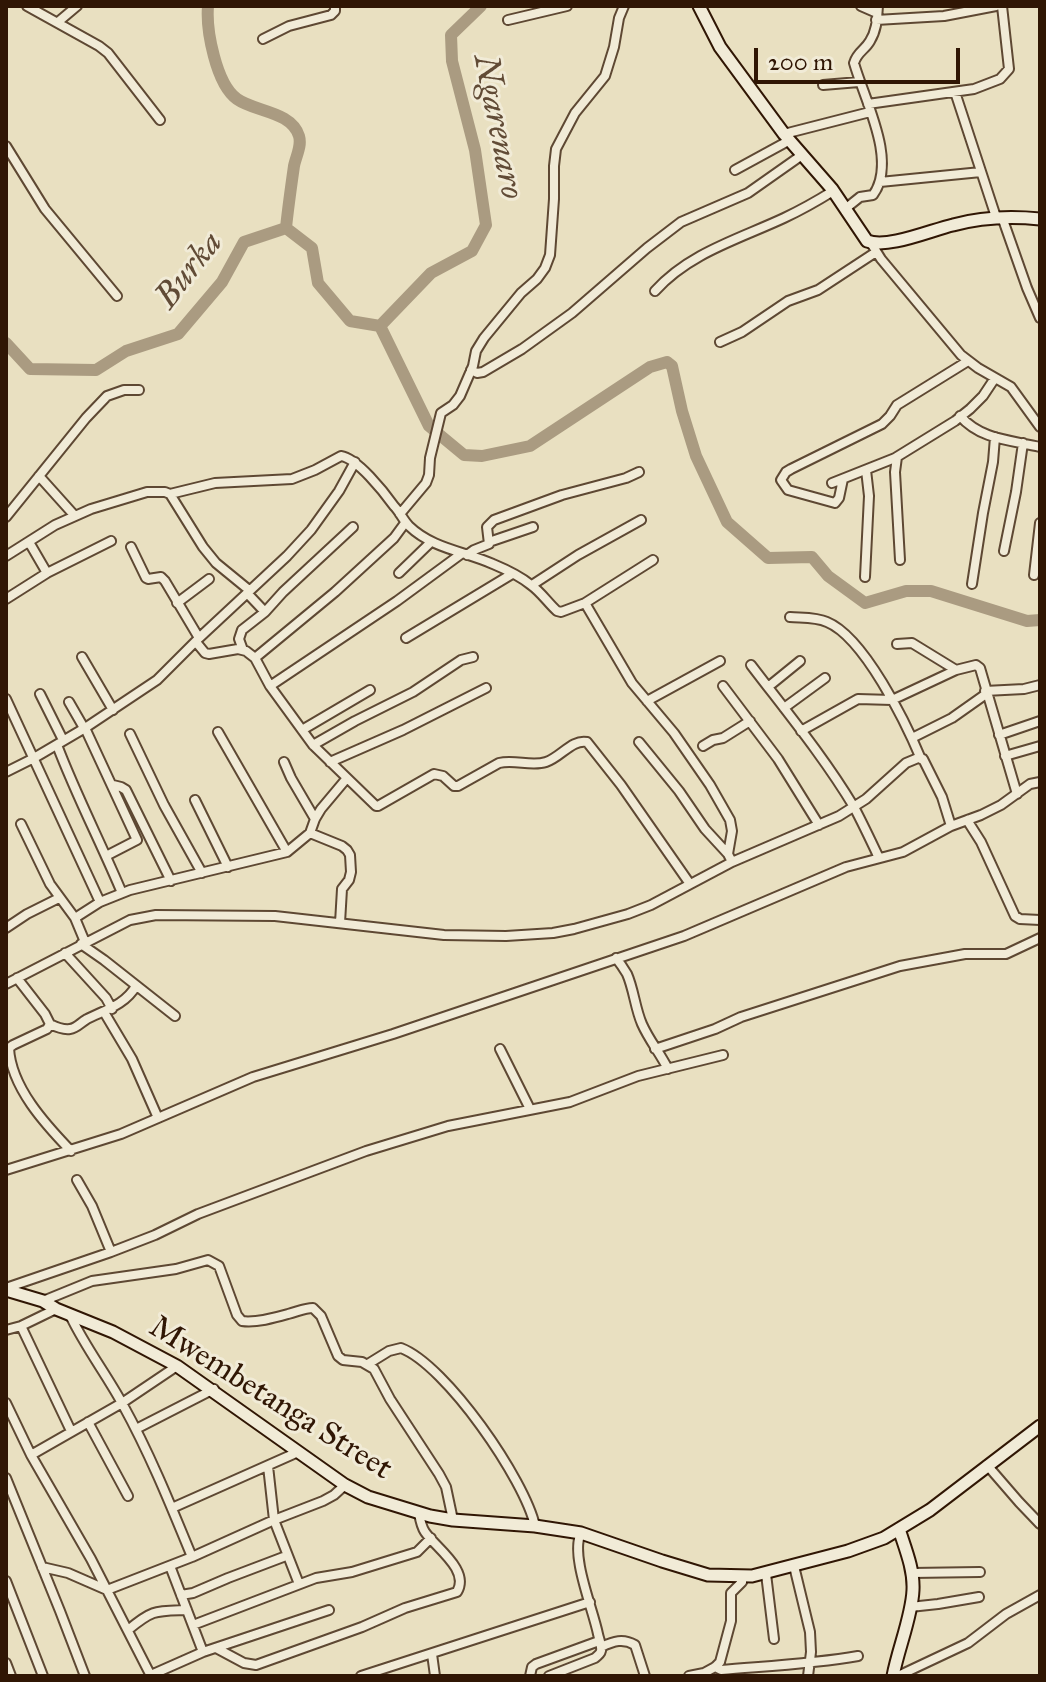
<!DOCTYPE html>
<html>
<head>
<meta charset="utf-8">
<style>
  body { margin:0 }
  #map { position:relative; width:1046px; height:1682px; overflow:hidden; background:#e9e0c1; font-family:"IM FELL Great Primer",serif }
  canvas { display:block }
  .frame { position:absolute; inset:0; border:8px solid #301604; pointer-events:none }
  .scale { position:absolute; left:754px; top:48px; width:206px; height:36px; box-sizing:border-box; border:4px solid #301604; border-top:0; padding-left:10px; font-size:24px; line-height:28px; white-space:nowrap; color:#301604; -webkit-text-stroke:6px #f1ebd7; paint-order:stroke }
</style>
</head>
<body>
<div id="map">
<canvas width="1046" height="1682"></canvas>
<div class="frame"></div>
<div class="scale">200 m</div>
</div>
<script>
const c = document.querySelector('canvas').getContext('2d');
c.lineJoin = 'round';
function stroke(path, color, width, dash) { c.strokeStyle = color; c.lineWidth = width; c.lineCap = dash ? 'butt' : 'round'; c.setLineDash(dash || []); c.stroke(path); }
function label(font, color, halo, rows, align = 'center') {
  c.font = font + ' "IM FELL Great Primer",serif'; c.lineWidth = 6; c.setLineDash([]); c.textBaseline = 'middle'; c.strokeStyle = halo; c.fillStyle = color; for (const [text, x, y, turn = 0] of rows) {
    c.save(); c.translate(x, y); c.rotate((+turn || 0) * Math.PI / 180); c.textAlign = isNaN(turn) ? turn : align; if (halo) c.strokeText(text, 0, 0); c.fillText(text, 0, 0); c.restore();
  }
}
stroke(new Path2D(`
  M208,6C206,30 216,84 237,99C255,112 291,111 299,136C302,146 296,156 294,166C291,187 288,208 286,228
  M481,6L451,35L452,61L475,150L486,225L472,251L431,273L380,326L429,426L464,455L482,456L530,446L650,367L667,362L672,366L682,411L696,456L727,522L768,558L812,557L828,576L865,603L906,591H931L1027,621L1040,620
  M6,343L30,369L96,370L126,351L178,334L222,282L244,242L286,228L312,248L318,283L350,321L380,326`), '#aa9b81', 12);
const street = new Path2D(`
  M27,6L99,46L108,53L160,120
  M861,6L877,13
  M508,20L567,6
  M876,20L944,16L996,6
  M58,22L77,6
  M263,39L289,26L331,15L335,11V6
  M823,85L859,82
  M955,92L996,217
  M868,104L974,89L1000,79L1009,69L1002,6
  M784,134L870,112
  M6,146L45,209L117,296
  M735,170L790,140
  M880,182L981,172
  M845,209L860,197L873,195C898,161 864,99 854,63C857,52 865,50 870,41C877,30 877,18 878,6
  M1002,217L1027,288L1040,318
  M871,243L881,259L961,355L978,368L1011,387L1040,427
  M655,291C689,253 739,239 784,218C801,210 817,201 833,191
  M720,342L742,332L788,301L818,290L876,252
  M471,370L477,373L483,372L522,349L572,313L647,248L681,222L748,193L802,155
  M960,416C981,440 1011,440 1040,447
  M897,457L895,472L900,560
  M39,476L74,515
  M843,479L839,498L835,503L788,490L781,480L786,472L791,469L882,424L890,416L897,405L968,361
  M832,483L895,458L955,421L970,409L983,396L995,378
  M170,494L203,547L216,563L249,590
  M400,514L426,483L429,475L430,458L441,413L453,405L460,396L473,366L476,351L484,338L521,293L537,279L545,268L550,255L554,199V166L556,149L575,113L605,76L614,47L619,18L624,6
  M6,517L86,418L107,396L124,390H139
  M29,542L47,573
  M489,542L533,527
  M131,547L146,578L148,579L161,577L165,581L199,638
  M1004,551L1016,492L1023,443
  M467,555L474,550L489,544L487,527L494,520L562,495L626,478L639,472
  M6,556L55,525L91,509L147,492H165L170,494L215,483L292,479L315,470L341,456C357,458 384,492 394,506C400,512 403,520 409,526C433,549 464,551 493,564C505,569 520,576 531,585C541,592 548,603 557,611L561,612L585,603L653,560
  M399,573L431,542
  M1034,575L1040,523
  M865,577L869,496L866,470
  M972,584L983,513L993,462L995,437
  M532,585L578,555L641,520
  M247,593L265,612
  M6,599L47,573L111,541
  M177,603L209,579
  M585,603L632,683L674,733L710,785L730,820L732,831L728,854L732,862
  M790,617C802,618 816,617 827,622C864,637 906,723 921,759
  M406,638L512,574
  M196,642L205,653L209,654L238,649L246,651L255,658L270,686L313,745L376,806H378L434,774L443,776L454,786H458L499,763C515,759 531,767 546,762C561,757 572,739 587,742L621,785L690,884
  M897,644L912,643L956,670
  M243,650L239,639L242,630L265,612L283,592L353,527
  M82,657L113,710
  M255,658L335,592L394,538L405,523
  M751,665C786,711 824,757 854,807C863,824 871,841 879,858
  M270,686L397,601L461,554
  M723,686L778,759L819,825
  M768,687L800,661
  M985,691L1024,689L1040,685
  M40,694L63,740
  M6,699L100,902
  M647,701L720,661
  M69,702L84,728
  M784,708L825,678
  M85,728L137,840L106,856
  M302,730L370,690
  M801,731L858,699L892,700L956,670L976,665L980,668L1017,794
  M218,732L287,852
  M130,734L164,805L202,873
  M999,735L1040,721
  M912,738L952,718L986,694
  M639,742L679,791L705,829L728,854
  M57,745C76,795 101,843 122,893
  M313,745L355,721L413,692L461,660L473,657
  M703,746L713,740L723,738L750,721
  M1005,756L1040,746
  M284,762L291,778L315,819
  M330,762L403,730L486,688
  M6,772L34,758L85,728L157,680L199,638L287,556L311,530L339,491L355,462
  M113,785L121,787L126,790L171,881
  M195,800L228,867
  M967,820L981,842L1015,916L1020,919L1040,920
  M21,824L50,884L75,918L85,942
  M310,833L342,846L347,850L350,855L351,872L349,880L342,889L340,923
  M75,918L100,902L130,890L287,852L310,833L315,819L321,809L347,778
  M6,928L27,914L59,898
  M81,944L104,960L175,1016
  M65,953L106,998L112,1009
  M616,958C620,963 624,969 627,974C634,990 635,1008 642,1024C649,1040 660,1053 668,1069
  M17,978L45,1014L50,1024L47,1029L13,1045L9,1048C11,1087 45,1124 71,1151
  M6,984L130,920L156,915L275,916L444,935L506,936L553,933L574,929L628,914L651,905L732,862L839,816L866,799L906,763L918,758L923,759L942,797L951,826
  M104,1012L132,1059L158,1118
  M50,1024C56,1027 63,1030 70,1029C77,1028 80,1023 87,1019C105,1010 125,1005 136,986
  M500,1049L530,1109
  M655,1049L715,1029L741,1017L900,966L965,954H1006L1040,938
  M6,1170L121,1134L253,1077L393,1034L684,936L846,867L903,852L951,826L981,815L1001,805L1030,784L1040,782
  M77,1180L92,1206L111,1252
  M6,1288L111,1252L155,1235L198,1214L366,1151L448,1126L570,1102L638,1076L723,1055
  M43,1301L92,1281L176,1269L208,1260L219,1266L237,1315L242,1321C256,1323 274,1318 288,1314C297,1312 304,1308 313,1308L321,1316L338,1356L343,1360L362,1362L374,1369L390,1399L439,1474L446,1487L453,1520
  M70,1315C85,1347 107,1375 123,1405C150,1454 171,1506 192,1557
  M21,1326L71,1431
  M6,1330L21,1326L56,1309
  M368,1364L389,1351L401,1348C446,1365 525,1480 535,1526
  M6,1403L31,1455L91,1559L151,1676
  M88,1422L128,1496
  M136,1429L214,1389
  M31,1455L122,1403L177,1366
  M987,1465L1019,1502L1040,1524
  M268,1466L274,1520L299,1584
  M6,1478L60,1611L85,1676
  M172,1508L298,1452
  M170,1566L203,1652
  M794,1566L810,1632L811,1652L808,1676
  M42,1567L68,1573L107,1590L192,1557L274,1520L323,1501L334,1495L345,1485
  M912,1573L980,1572
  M766,1574L774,1639
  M6,1581L43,1676
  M181,1595L193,1593L228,1578L286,1556
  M910,1607L938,1604L979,1597
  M193,1625L316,1578L352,1572L417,1552L431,1538
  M128,1630C153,1609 156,1611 187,1610
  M601,1647C614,1641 623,1638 635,1645L645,1676
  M216,1648L244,1663L256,1665L362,1627L405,1608L457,1592C470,1570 436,1548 425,1532C421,1526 420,1519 419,1513
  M432,1654L435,1676
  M6,1663L11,1676
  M715,1667L721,1670C767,1666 813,1664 858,1656
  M151,1675L203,1652L329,1610
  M361,1676L590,1602
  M530,1676L532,1667L536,1664L599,1641
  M549,1676L595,1658C599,1654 602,1653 601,1647C601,1643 599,1639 598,1634C593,1609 570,1555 581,1533
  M689,1676L704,1673L715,1667L720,1662L731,1621V1593L742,1582L739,1577
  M898,1676L968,1643L1006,1614L1040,1595`);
const secondary = new Path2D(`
  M699,6L720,47L784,134L832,189L867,241C888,249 931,230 953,225C982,217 1010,216 1040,219
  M6,1290L43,1301L56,1309L113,1332L177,1366L345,1485L368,1497L430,1516L453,1520L535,1526L581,1533L662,1561L708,1575L752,1576L848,1551L884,1538L930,1510L1040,1426
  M893,1676C898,1649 912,1616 913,1590C914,1569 905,1548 899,1529`);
stroke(street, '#5e4833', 12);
stroke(secondary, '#301604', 15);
stroke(street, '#f1ebd7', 8);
stroke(secondary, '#f1ebd7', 11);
label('32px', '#301604', '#f1ebd7', [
  ["Mwembetanga Street",270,1399,32]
]);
label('italic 34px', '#614b36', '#f1ebd7', [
  ["Ngarenaro",497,127,79],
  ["Burka",190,271,-52]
]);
</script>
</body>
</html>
